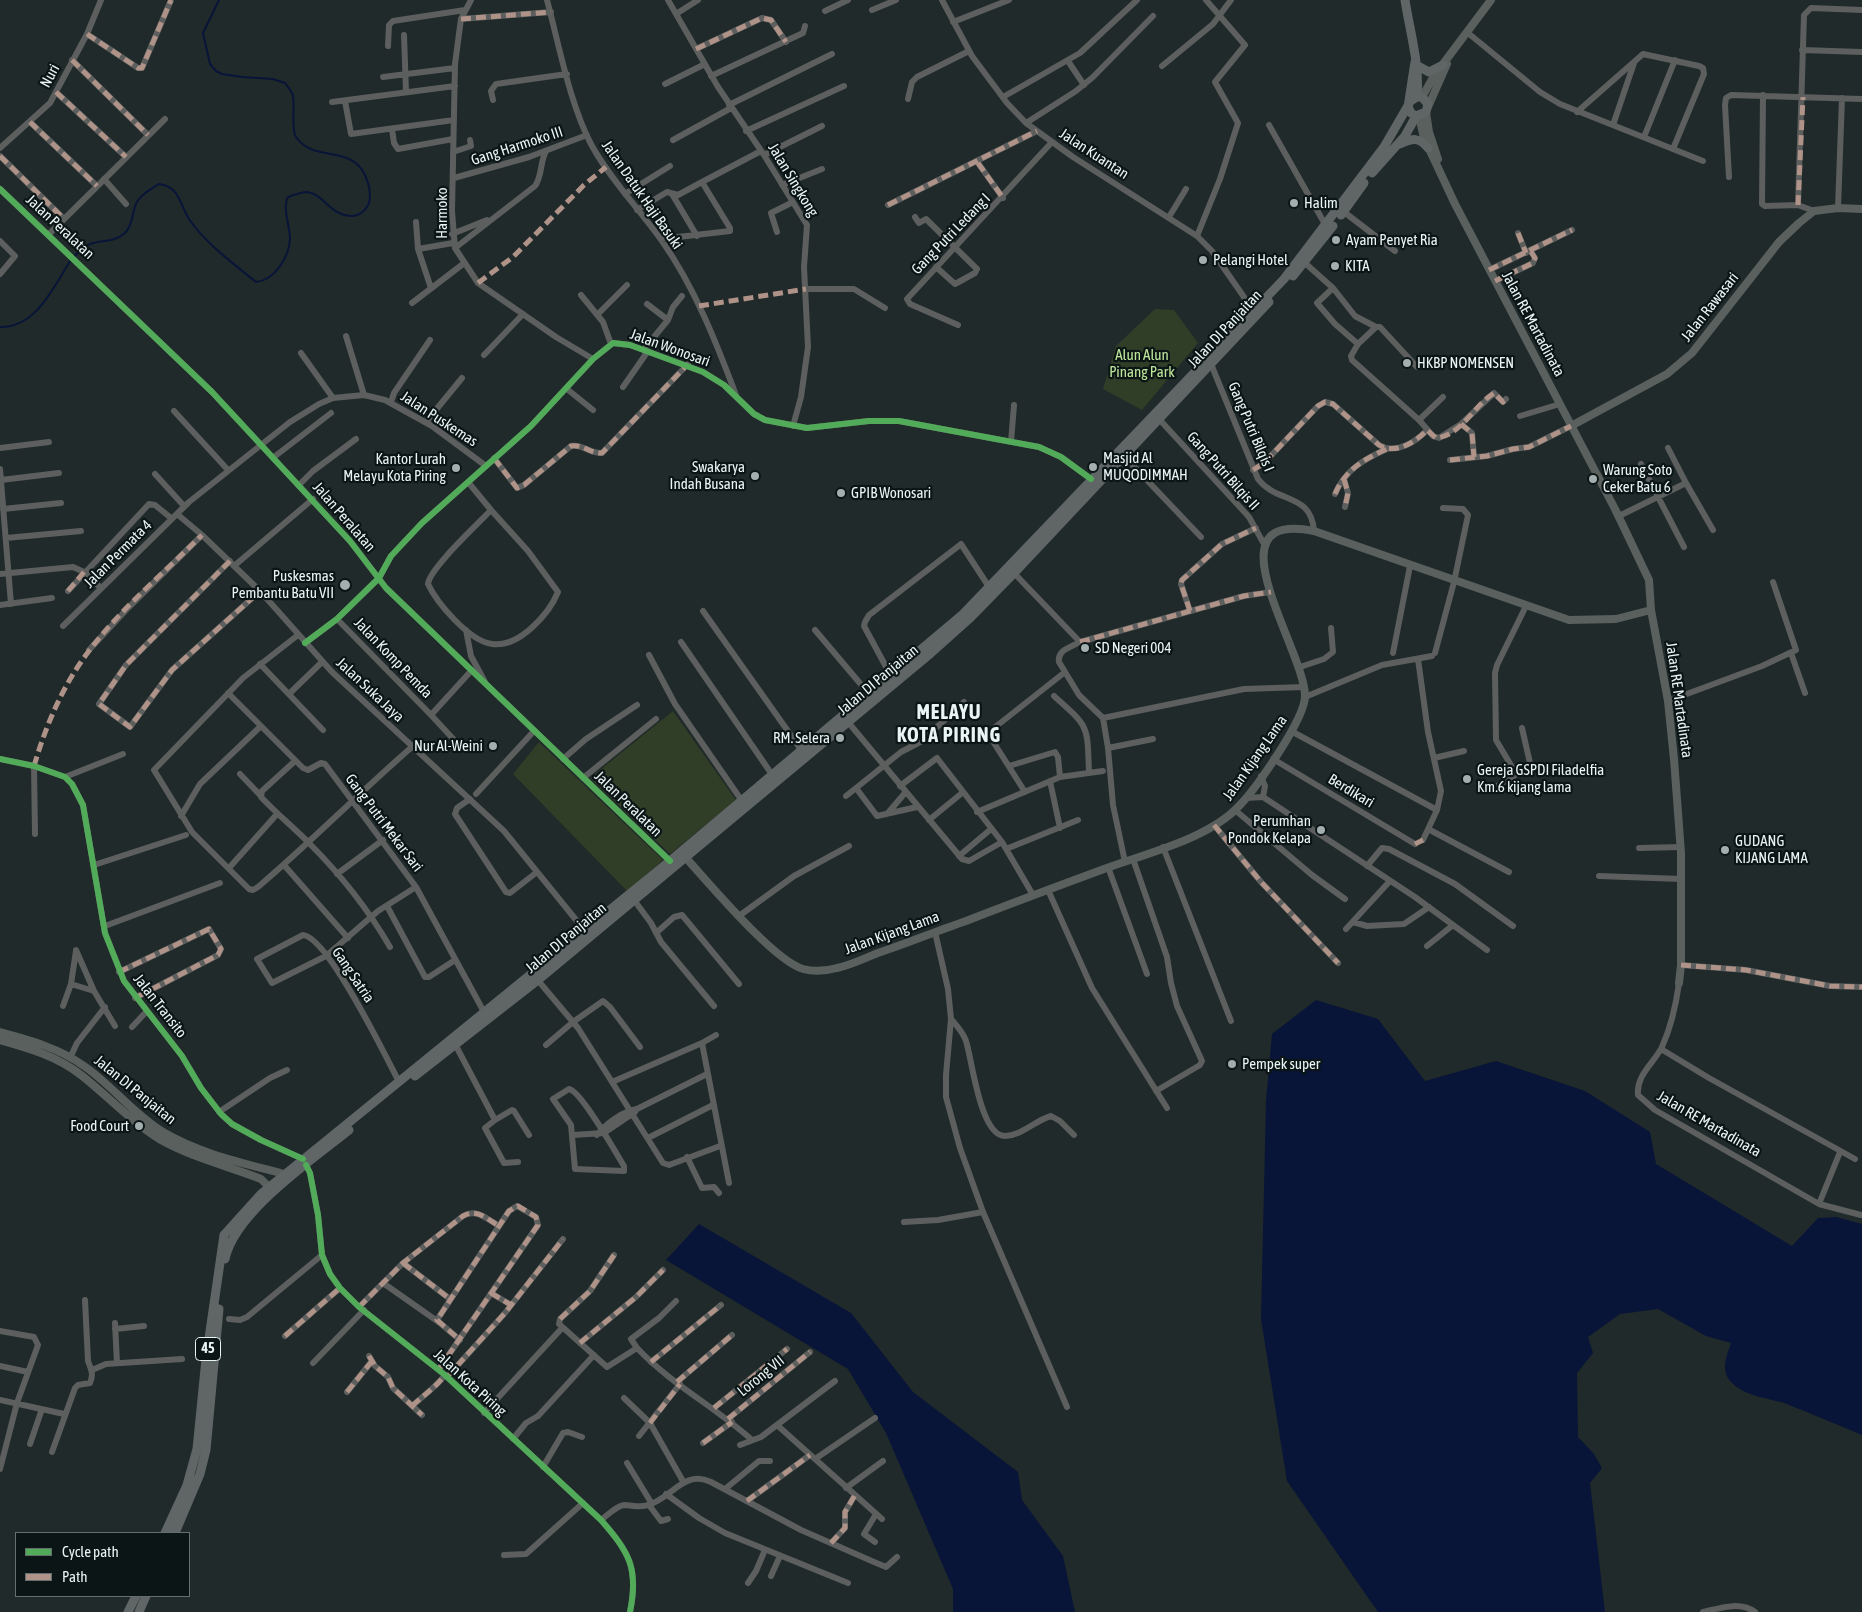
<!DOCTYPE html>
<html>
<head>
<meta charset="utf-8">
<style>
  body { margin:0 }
  #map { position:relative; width:1862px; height:1612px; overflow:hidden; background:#202a2a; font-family:"Asap Condensed",sans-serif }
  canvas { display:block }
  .legend { position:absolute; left:15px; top:1532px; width:175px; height:65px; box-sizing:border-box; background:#0c1515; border:1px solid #646f6f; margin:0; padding:6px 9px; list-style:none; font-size:15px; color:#e9f5f5 }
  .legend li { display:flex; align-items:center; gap:10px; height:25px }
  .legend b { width:25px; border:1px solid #646f6f }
</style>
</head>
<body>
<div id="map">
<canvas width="1862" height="1612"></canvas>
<ul class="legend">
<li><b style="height:6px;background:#51ab58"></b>Cycle path</li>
<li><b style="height:6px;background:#af9288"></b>Path</li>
</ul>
</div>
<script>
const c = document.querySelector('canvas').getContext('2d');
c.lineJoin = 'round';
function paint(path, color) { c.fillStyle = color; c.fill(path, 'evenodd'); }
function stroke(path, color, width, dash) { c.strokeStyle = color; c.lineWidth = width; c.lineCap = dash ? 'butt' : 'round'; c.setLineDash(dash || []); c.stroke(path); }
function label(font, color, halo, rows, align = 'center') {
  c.font = font + ' "Asap Condensed",sans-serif'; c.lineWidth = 4.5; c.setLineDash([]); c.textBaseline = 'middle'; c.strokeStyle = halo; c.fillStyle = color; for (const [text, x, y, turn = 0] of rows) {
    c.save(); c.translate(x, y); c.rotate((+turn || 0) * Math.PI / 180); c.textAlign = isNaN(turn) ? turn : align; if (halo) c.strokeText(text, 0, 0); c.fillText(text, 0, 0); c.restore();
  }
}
paint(new Path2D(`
  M1155,309L1174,310L1198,343L1142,410L1103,389L1116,346Z
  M673,711L736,800L670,854L590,778Z
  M539,742L663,860L627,891L513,774Z`), '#303d27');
paint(new Path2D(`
  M1316,1000L1378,1019L1425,1081L1496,1061L1585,1091L1650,1132L1656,1164L1792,1246L1818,1218L1836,1217L1862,1224V1435C1836,1424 1810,1413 1784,1403C1767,1398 1744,1396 1731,1382C1720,1370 1727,1355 1731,1343L1706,1336L1658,1309L1620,1314L1588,1337L1593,1353L1577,1373L1578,1437L1594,1454L1602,1468L1590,1483L1605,1612H1378L1287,1481L1261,1319L1266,1101L1272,1034Z
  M699,1224L851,1313L913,1392L1018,1472L1022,1500L1063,1556L1075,1612H953V1589L886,1433L848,1369L666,1260Z`), '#081438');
stroke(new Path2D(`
  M74,257C93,233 107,248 125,233C133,225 132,213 136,204C140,195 151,189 159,184C180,187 179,203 189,219C206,244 233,263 256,282C275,280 289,257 290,239C290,225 282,208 288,197C294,195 301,192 307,192C324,194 331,217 353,216C360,215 365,211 368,205C371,200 370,189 368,183C356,141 315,165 296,137C291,131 295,106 293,96C292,91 288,87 285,83L273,79L242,77L222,74L216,71L210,64L203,33L219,0
  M0,327C37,328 54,285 71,260`), '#081438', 2);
stroke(new Path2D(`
  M471,0L461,19L455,64L452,211L455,248L478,283L556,337L593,359
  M547,0C559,45 570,105 592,146C611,180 639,209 662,241C695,288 716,342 736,395
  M668,0L718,87L764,155L807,225L804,267L808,347L801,397L793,426
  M942,0L972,56L1007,103L1026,123L1073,157L1197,236L1212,251L1253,310
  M872,10L896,0
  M825,11L848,0
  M676,14L698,0
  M461,19L551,12
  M953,22L1009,0
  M1468,33L1540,92L1560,104L1703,161
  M87,34L138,68H142L171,0
  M404,35L406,92
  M388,46L389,25L393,21L465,10
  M696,49L762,18L771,20L786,42
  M1802,50L1862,52
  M72,60L148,135
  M1068,61L1084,85
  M1162,66L1213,24L1231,0
  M711,76L803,33L805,26
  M383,77L455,68
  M665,84L705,64
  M56,92L126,157
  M1763,95L1762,204L1765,206L1798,205L1814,211
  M1003,97L1080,53L1137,0
  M908,99L912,82L917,77L969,51
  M493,100L491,91L496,84L567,74
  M345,101L351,134L454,120
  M332,102L455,86
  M729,105L832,54
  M1577,112L1643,54L1699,66L1703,68L1704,74L1673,149
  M30,122L97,186
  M1026,123L1076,91L1093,77L1153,16
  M1269,125L1326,226
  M1613,125L1634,63
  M392,129L394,143L398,149L453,139
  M746,131L844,86
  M1644,137L1675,60
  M673,140L731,108
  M0,148L50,103L87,34L101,0
  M453,152L471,146L470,140
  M764,155L822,126
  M0,156L64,219
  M978,163L1003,198
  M1729,177L1725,105L1726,98L1731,95L1862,99
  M454,178L529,157L587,135
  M104,179L126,204
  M782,185L822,169
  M0,189L212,392L350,541L386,588L670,861
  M625,194L670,166
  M672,194L697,236
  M888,205L1037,131
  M1798,205L1804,15L1811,8L1862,10
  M1838,208L1842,98
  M637,210L667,192L678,195L702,182
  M1344,212L1395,251
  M915,217L919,223L926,219L977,269L975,273L955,284L936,267
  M1169,217L1186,189
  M416,222L418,249
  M777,232L771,213L793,202
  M1518,233L1526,253
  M452,234L487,220
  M48,235L165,119
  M1197,236L1220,179L1238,123L1215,82L1245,45L1206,0
  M661,239L730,231V228L702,182L761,151
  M0,241L15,256L0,274
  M455,248L535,186C542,177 540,162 546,151
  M1305,263L1333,288L1355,316L1376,327
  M1489,270L1572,230
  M1495,281L1533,263L1535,258L1530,250
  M431,288L418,249L453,243
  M1333,288L1317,303L1335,324L1358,344L1351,356L1352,360L1419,420L1433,436L1439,438L1461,424L1494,393L1503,402L1506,399
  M806,289H854L885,308
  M581,295L603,322L611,344
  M412,303L463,264
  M647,304L668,320
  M597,315L627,285
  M958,325L910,304L907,299L1052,142
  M346,336L364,395
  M1358,344L1376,327H1380L1417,367
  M644,349L668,320L673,307L682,296
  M301,353L333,398
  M484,355L523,314
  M1211,364L1258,479C1277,504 1311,492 1314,531
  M623,387L648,351
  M567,389L593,410
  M391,402L394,393L430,340
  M174,411L228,470
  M1520,416L1560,404
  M1159,419L1249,517L1264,544
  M1419,420L1443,397
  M426,422L462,378
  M1461,424L1472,433L1474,457
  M1011,442L1014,405
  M0,448L49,442
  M1668,448L1686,483
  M1124,456L1201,537
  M274,457L331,413
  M494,458L517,488L524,485L571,446C583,444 591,454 602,453L688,364
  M1450,460L1487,456L1513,449L1529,447L1571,426
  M1641,464L1684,547
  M0,469L11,604
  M1253,470L1264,463L1318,406L1325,402L1333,404L1379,445C1395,455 1416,442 1427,430
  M155,474L184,506
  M1344,479L1348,493L1345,507
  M1,480L59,473
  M468,482L491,510C478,524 429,569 428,584C437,603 469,641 492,644C519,648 549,614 558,592L528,551L491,510
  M300,484L313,471L356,439
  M1335,494C1345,470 1364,459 1387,449
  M3,509L61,503
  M177,514L202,535L260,591L332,672L504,831L585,931
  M1619,516L1686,483L1713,530
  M6,538L81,531
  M230,561L126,665L99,704L130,727L172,670L260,591
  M234,566L313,499
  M1014,573L1080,642
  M0,574L73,567L84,572L101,588
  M68,591L149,504L155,505L171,518
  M1271,592L1244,596L1080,642C1071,647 1057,650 1059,662L1079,695L1103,718L1244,689L1304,687
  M0,605L52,598
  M703,611L802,751
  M1190,611L1181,584L1182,580L1222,544L1256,528
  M337,619L431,715L471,671
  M63,626L189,502L290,422L319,404L333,398L364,395L385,400L432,426L486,466
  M466,630L471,656L485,682
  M815,630L869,694
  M298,635L243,678L154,770L192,832L249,889L253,890L258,887C311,842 360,792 413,746
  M681,642L773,776
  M305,643L337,619L379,578L391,556L422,523L531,426L593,359L613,343L630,345L703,372L724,385L754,414L765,420L807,428L869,421H899L1039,447L1061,457L1091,479
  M89,650L128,608L202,535
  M1393,653L1410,566
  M1435,653L1454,582L1468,515L1463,509L1443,508
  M1791,653L1805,693
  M649,655L675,704L742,801
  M1418,659L1428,732L1441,791L1437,810L1423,840
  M260,664L323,730
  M1300,667L1324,659L1333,652L1331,628
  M891,676L864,626L865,622L869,615L961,544L989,587
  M228,693L303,768L308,770L321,763L325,764L416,887L484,1012
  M289,694L322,662
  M1054,696C1090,728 1087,725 1089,772
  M1305,697L1382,665L1432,656
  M1668,701L1762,666L1796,650L1773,582
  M431,715L457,743
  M1103,718L1108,748L1153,739
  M848,722L962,859L969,861L1002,842
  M994,728L1065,672
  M1291,731L1437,810
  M994,743L1025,792
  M1108,748L1113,805L1125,862
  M1434,758L1464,751
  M0,759L34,766L65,777L72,784L83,805L105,933L124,981L182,1056L201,1088L221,1114L232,1124L261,1140L303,1159
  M563,759L586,739L637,705
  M1273,759L1415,844
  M295,761L262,791L261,797C276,813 293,827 309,843C340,874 368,909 390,947
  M34,766L35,834
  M1009,766L1055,752L1058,757L1060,777
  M1515,769L1529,766L1530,763L1522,728
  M240,774L260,795
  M65,777L123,754
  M583,778L656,719
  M1050,781L1060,828
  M900,786L937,758L1002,842L1033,895
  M1497,786L1514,776L1515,772L1496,740L1495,673L1497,665L1526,606
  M856,788L877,816L917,807
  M476,794L534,731
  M846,796L901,752L922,741L964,702
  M1263,797L1415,897L1487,950
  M1246,798L1263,797L1265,786L1261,776
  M470,799L457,808L455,814L506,892L510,893L537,872
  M1235,810L1312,875L1345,899
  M977,812L1060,777L1103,771
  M887,814L905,793
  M181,816L200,784L261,726
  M929,820L962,793
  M1214,825L1261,882L1338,963
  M1430,830L1509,872
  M1163,847L1231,1021
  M1639,848L1681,847
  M1006,849L1078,820
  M959,856L991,829
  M1133,859L1167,957L1171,983L1177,1006L1202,1061L1200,1065L1156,1091
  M94,865L186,835
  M284,865L348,938
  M1367,866L1382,848L1389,849L1455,884L1513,926
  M1108,867L1147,974
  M229,868L277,814
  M337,874L383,840
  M1599,876L1681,879
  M1048,890L1092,988L1167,1108
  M634,900L651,923L661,942L714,1006
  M387,906L425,977H429L455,960
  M739,916L794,876L849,846
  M1353,922L1367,926L1404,924L1429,907
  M105,926L220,883
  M1346,929L1389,882
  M935,932L948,989L951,1019L946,1075V1097L960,1148L983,1212L1067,1407
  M656,933L674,917L682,915L739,984
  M1427,946L1453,925
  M76,950L94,991L115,1026
  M1681,965L1746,970L1830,986L1862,987
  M119,972L209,929L221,949L218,955L135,998
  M536,978L578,1028L663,1163L669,1165L720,1146
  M1679,983C1676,1005 1671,1027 1662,1047C1654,1063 1636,1075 1638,1095L1655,1110L1819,1204L1861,1215
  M71,984L94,991
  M63,1006L71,984L76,951
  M951,1019C957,1026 963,1032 966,1041C972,1059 980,1136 1005,1136C1023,1135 1034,1121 1051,1116L1060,1121L1074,1135
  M132,1027L146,1012
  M702,1043L716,1035
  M455,1044L495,1120L485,1128L504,1163L518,1162
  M546,1045L573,1022L603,1001L610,1007L640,1047
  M1661,1049L1709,1078L1855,1159
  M70,1058L77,1043L105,1007
  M399,1082C386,1057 328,937 303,935L257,959L272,983L326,956L378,911L416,887
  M612,1082L702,1043L729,1183
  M569,1089C581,1091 616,1153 624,1166V1171L575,1169L571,1125L553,1099Z
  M219,1112L270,1078L287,1070
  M495,1120L512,1110L514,1111L529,1135
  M573,1135L604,1133L635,1112
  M597,1135C605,1124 623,1111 637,1109L707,1074
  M648,1138L713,1105
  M687,1157L702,1188L714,1187L719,1193
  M306,1165L310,1173L318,1215L322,1255L330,1274L340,1288L359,1307L445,1375L601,1520C629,1552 639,1568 630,1612
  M1819,1204L1840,1152
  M904,1222L938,1220L983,1212
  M614,1255L590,1291L560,1319L559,1324L607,1367L637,1348C671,1384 715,1407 752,1440
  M403,1263L450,1299
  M383,1283L440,1323L460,1340
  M491,1293L511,1305
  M359,1307L403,1263L463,1216C477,1208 487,1219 499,1226
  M229,1319L240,1320L247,1317L322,1255
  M437,1320L509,1211L517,1206L536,1217L538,1225L439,1369
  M115,1323L117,1363
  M115,1329L144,1326
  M0,1331L34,1337L38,1345L17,1403L0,1469
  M285,1336L340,1288
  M580,1343L636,1297L663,1270
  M637,1348L631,1339L659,1318L676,1301
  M369,1356L375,1366L388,1377L393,1388L422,1415
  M651,1362L721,1305
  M313,1363L364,1310
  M0,1366L28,1372
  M92,1370L106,1364L182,1359
  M447,1377L505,1313L563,1239
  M677,1382L732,1335
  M347,1392L372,1361
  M624,1398L650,1423L684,1483
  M0,1400L64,1414
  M412,1406C424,1395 435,1388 445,1375
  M714,1408L787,1349
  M484,1413L562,1328
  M728,1419L810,1352
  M777,1425L882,1519
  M639,1436L680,1384
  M513,1439L526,1423L538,1416L594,1355
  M703,1443L732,1422
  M30,1444L42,1409
  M740,1445L761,1437L835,1381
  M52,1452L75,1388L78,1385L90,1383C94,1374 91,1369 88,1361L85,1300
  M815,1459L875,1418
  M627,1463L652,1504
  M543,1467L563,1433L568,1432L582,1437
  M846,1488L883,1461
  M725,1489L759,1461H770
  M666,1494L699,1518L725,1533L848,1583
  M747,1501L810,1455
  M649,1505L661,1521L668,1519
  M601,1520C608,1515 616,1506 624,1505C632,1505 640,1508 648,1505C671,1499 684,1469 711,1482L801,1530L874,1562L886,1567L897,1557
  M875,1542L864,1534L876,1514
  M831,1543L845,1528V1512L855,1495
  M504,1555L526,1554L583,1503
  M771,1576L780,1556
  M748,1583L756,1571L765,1550
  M1703,1612C1720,1608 1740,1601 1755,1612`), '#5c5f5e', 6);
stroke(new Path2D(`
  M1422,97L1434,76L1491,0
  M1428,107L1447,64
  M1426,112L1429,132L1438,159
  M1419,116L1424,138L1455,204L1615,509L1649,580L1651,610L1668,701L1674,759L1681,853V965L1679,983
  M1571,426L1667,374L1692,353L1779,242L1799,223L1814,211L1838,208L1862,209
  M686,858C709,883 773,960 803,969C814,972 826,971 837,968C851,965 865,958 878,953C908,943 937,931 966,921C1012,903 1058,886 1104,869C1147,853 1209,839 1240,805C1257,787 1305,719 1305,696C1305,650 1206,509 1314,531L1569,620L1616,619L1651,610
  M0,1032C29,1040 59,1048 84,1066C112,1085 133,1114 163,1132C200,1154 243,1163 284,1174
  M0,1040C28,1048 57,1056 81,1075C108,1096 131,1122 161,1140C193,1158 228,1166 261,1179L269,1187`), '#59605e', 8);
stroke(new Path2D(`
  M1405,0C1410,32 1420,65 1417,97
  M1416,65L1429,72L1443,65
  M1409,102L1417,97H1422L1428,104L1426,112L1416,116L1411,113L1408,107L1415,62
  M1400,144C1413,138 1419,137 1428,148
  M1372,173L1405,136L1416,116
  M1341,215L1364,183
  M1293,276L1333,226
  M415,1076L538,980L931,653L969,619L1014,573L1269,302
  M225,1259C235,1212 312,1160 349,1130
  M165,1533L187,1485L197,1449L206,1359L224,1235L261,1194L670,861L962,615L1284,279L1384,147L1409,104
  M175,1533L200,1474L206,1450L219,1309
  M128,1612L136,1596
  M139,1612L146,1596`), '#5f6665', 9);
stroke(new Path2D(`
  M461,19L551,12
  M87,34L138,68H142L171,0
  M696,49L762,18L771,20L786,42
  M72,60L148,135
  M56,92L126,157
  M30,122L97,186
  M0,156L64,219
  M978,163L1003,198
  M888,205L1037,131
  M1798,205L1803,97
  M1518,233L1526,253
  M1489,270L1572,230
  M1495,281L1533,263L1535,258L1530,250
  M478,283L513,257L584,185L606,167
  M699,306L806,289
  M1461,424L1472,433L1474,457
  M494,458L517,488L524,485L571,446C583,444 591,454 602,453L688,364
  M1450,460L1487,456L1513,449L1529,447L1571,426
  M1253,470L1264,463L1318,406L1325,402L1333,404L1379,445C1395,455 1416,442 1427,430L1436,438C1461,436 1474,405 1494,393L1503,402L1506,399
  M1344,479L1348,493L1345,507
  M1335,494C1345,470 1364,459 1387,449
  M230,561L126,665L99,704L130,727L172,670L260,591
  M68,591L84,572
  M1190,611L1181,584L1182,580L1222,544L1256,528
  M1080,642L1244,596L1271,592
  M34,766C45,729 59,694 81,662C114,614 161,576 202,535
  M1214,825L1261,882L1338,963
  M1415,844L1423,840
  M1681,965L1746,970L1830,986L1862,987
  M119,972L209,929L221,949L218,955L135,998
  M403,1263L450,1299
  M491,1293L511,1305
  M359,1307L403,1263L463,1216C477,1208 487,1219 499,1226
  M560,1319L590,1291L614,1255
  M285,1336L340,1288
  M580,1343L636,1297L663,1270
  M369,1356L375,1366L388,1377L393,1388L422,1415
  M651,1362L721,1305
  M439,1369L538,1225L536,1217L518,1206L509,1211L437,1320L460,1340
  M447,1377L505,1313L563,1239
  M677,1382L732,1335
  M347,1392L372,1361
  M412,1406C424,1395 435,1388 445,1375
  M714,1408L787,1349
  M728,1419L810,1352
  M650,1423L680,1384
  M703,1443L732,1422
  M747,1501L810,1455
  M831,1543L845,1528V1512L855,1495`), '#af9288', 5, [10, 5]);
stroke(new Path2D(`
  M0,189L212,392L350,541L386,588L670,861
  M305,643L337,619L379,578L391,556L422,523L531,426L593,359L613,343L630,345L703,372L724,385L754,414L765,420L807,428L869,421H899L1039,447L1061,457L1091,479
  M0,759L34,766L65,777L72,784L83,805L105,933L124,981L182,1056L201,1088L221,1114L232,1124L261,1140L303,1159
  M306,1165L310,1173L318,1215L322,1255L330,1274L340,1288L359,1307L445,1375L601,1520C629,1552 639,1568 630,1612`), '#51ab58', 6);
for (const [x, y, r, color] of [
  [1294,203,5,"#a3aeae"],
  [1336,240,5,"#a3aeae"],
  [1203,260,5,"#a3aeae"],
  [1335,266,5,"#a3aeae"],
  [1407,363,5,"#a3aeae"],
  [1093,467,5,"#a3aeae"],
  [456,468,5,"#a3aeae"],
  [755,476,5,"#a3aeae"],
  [1593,479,5,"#a3aeae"],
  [841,493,5,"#a3aeae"],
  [345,585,6,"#a3aeae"],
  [1085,648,5,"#a3aeae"],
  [840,738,5,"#a3aeae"],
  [493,746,5,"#a3aeae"],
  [1467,779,5,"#a3aeae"],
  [1321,830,5,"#a3aeae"],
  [1725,850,5,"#a3aeae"],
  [1232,1064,5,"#a3aeae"],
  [139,1126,5,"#a3aeae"]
]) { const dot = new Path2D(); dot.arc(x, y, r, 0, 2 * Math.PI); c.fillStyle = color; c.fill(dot); stroke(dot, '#0c1515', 2); }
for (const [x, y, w] of [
  [208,1349,25]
]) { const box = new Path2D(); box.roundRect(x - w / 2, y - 11.5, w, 23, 4); c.fillStyle = '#0c1515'; c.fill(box); stroke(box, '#e9f5f5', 1); }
label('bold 14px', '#e9f5f5', null, [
  ["45",208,1349]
]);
label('15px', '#e9f5f5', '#0c1515', [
  ["Nuri",50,76,-62],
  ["Gang Harmoko III",517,146,-18],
  ["Jalan Kuantan",1094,154,33],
  ["Jalan Singkong",793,180,59],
  ["Jalan Datuk Haji Basuki",642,195,55],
  ["Harmoko",442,213,-90],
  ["Jalan Peralatan",60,227,43],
  ["Gang Putri Ledang I",951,234,-46],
  ["Jalan Rawasari",1710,307,-52],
  ["Jalan RE Martadinata",1533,324,62],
  ["Jalan DI Panjaitan",1225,329,-47],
  ["Jalan Wonosari",670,348,20],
  ["Jalan Puskemas",439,419,33],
  ["Gang Putri Bilqis I",1251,427,67],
  ["Gang Putri Bilqis II",1223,471,48],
  ["Jalan Peralatan",344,517,49],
  ["Jalan Permata 4",118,554,-45],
  ["Jalan Komp Pemda",393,658,46],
  ["Jalan DI Panjaitan",878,680,-40],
  ["Jalan Suka Jaya",370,690,43],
  ["Jalan RE Martadinata",1679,700,82],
  ["Jalan Kijang Lama",1255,758,-55],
  ["Berdikari",1351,791,31],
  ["Jalan Peralatan",628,804,44],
  ["Gang Putri Mekar Sari",384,823,53],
  ["Jalan Kijang Lama",892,933,-20],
  ["Jalan DI Panjaitan",566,938,-40],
  ["Gang Satria",353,975,56],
  ["Jalan Transito",160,1006,52],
  ["Jalan DI Panjaitan",135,1090,39],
  ["Jalan RE Martadinata",1709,1124,30],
  ["Lorong VII",761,1376,-39],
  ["Jalan Kota Piring",470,1383,42]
]);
label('15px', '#e9f5f5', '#0c1515', [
  ["Halim",1304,203],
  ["Ayam Penyet Ria",1346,240],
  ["Pelangi Hotel",1213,260],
  ["KITA",1345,266],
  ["HKBP NOMENSEN",1417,363],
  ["Masjid Al",1103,458],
  ["MUQODIMMAH",1103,475],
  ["Kantor Lurah",446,459,"right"],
  ["Melayu Kota Piring",446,476,"right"],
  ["Swakarya",745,467,"right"],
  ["Indah Busana",745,484,"right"],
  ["Warung Soto",1603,470],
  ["Ceker Batu 6",1603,487],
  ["GPIB Wonosari",851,493],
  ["Puskesmas",334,576,"right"],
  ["Pembantu Batu VII",334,593,"right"],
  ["SD Negeri 004",1095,648],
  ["RM. Selera",830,738,"right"],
  ["Nur Al-Weini",483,746,"right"],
  ["Gereja GSPDI Filadelfia",1477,770],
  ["Km.6 kijang lama",1477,787],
  ["Perumhan",1311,821,"right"],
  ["Pondok Kelapa",1311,838,"right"],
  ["GUDANG",1735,841],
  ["KIJANG LAMA",1735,858],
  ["Pempek super",1242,1064],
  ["Food Court",129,1126,"right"]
], 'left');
label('15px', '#bee79c', '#0c1515', [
  ["Alun Alun",1142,355],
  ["Pinang Park",1142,372]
]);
c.letterSpacing = '1px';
label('bold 20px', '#e9f5f5', '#0c1515', [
  ["MELAYU",949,713],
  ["KOTA PIRING",949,736]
]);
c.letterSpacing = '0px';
</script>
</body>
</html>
